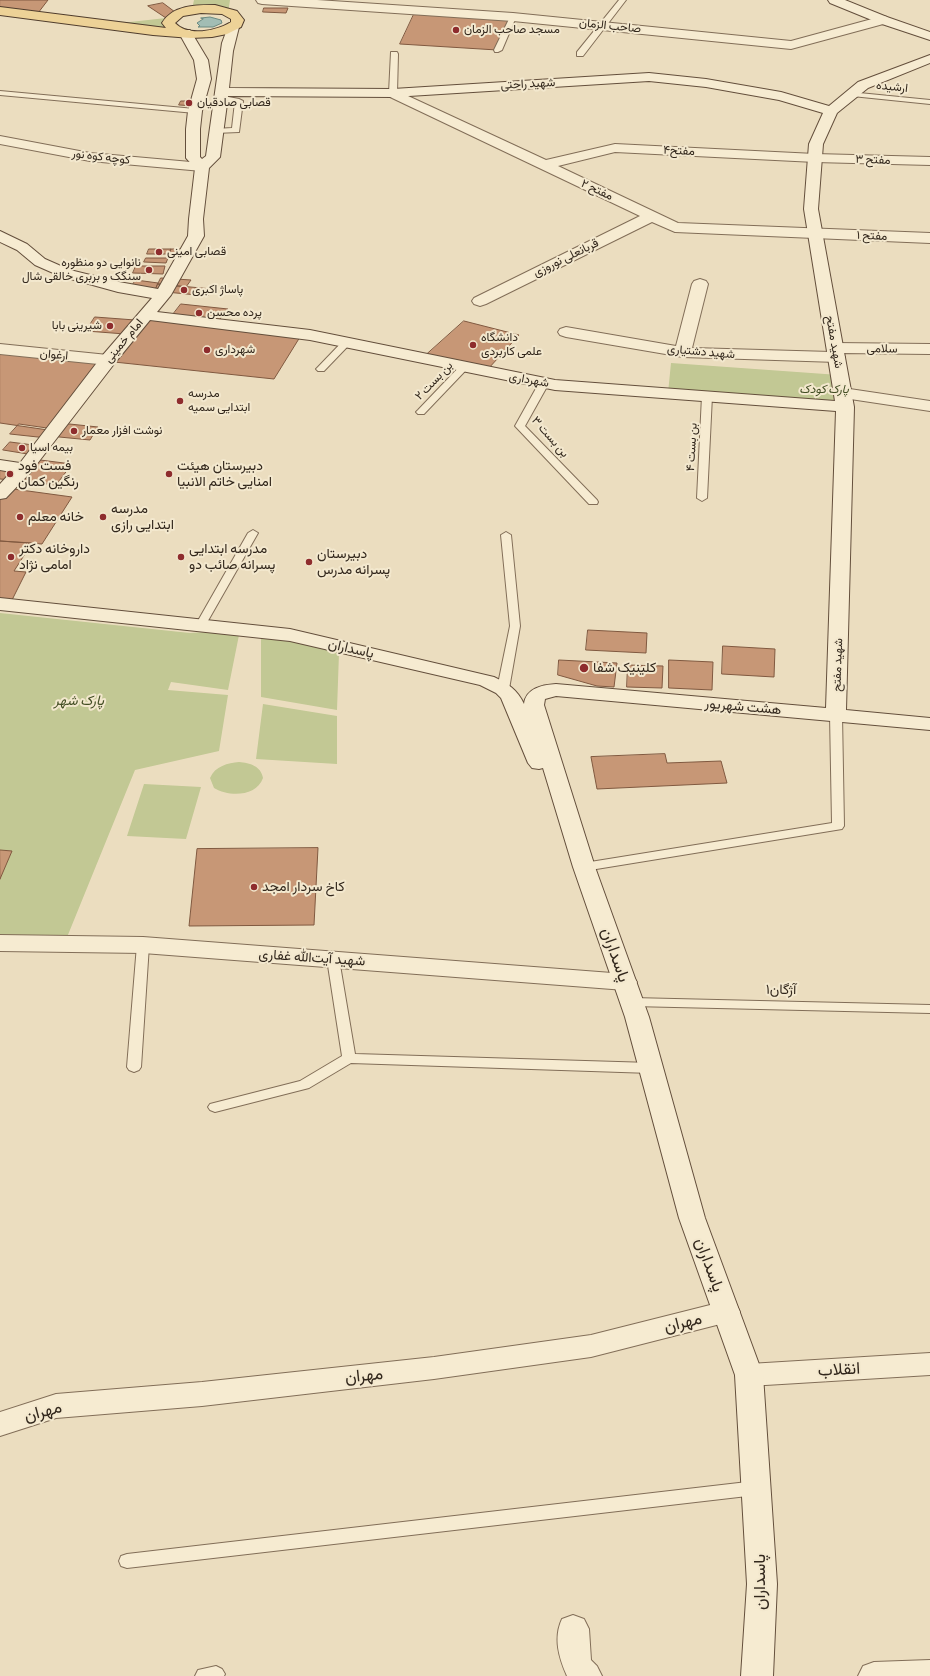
<!DOCTYPE html>
<html>
<head>
<meta charset="utf-8">
<style>
  body { margin:0 }
  canvas { display:block; background:#ebddbf }
</style>
</head>
<body>
<canvas width="930" height="1676"></canvas>
<script>
const c = document.querySelector('canvas').getContext('2d');
c.lineJoin = 'round';
function paint(path, color) { c.fillStyle = color; c.fill(path, 'evenodd'); }
function stroke(path, color, width, dash) { c.strokeStyle = color; c.lineWidth = width; c.lineCap = dash ? 'butt' : 'round'; c.setLineDash(dash || []); c.stroke(path); }
function label(font, color, halo, rows, align = 'center') {
  c.font = font + ' Bitter,Vazirmatn,serif'; c.lineWidth = 4; c.setLineDash([]); c.textBaseline = 'middle'; c.strokeStyle = halo; c.fillStyle = color; for (const [text, x, y, turn = 0] of rows) {
    c.save(); c.translate(x, y); c.rotate((+turn || 0) * Math.PI / 180); c.textAlign = isNaN(turn) ? turn : align; if (halo) c.strokeText(text, 0, 0); c.fillText(text, 0, 0); c.restore();
  }
}
paint(new Path2D(`
  M194,0H230L228,13L192,9Z
  M166,18L173,29L78,21L130,22Z
  M671,363L839,375L845,407L668,393Z
  M0,613L190,633L240,630L228,690L171,682L168,690L228,695L219,751L135,770L61,952L0,937Z
  M261,632L290,635L339,653L337,710L261,697Z
  M263,704L337,716V764L256,759Z
  M239,762C250,763 261,766 263,778C256,797 229,797 214,788L210,778C215,766 228,763 239,762Z
  M144,784L201,787L186,839L127,836Z`), '#c2c894');
const water = new Path2D(`
  M201,18L210,17L221,20L222,23L213,27H198L200,26L197,23L203,19Z`);
paint(water, '#a2bdb4');
stroke(water, '#6a8981', 1);
const building = new Path2D(`
  M0,0H48L38,13L0,8Z
  M163,3L175,12L166,18L148,6Z
  M264,8H288L286,13L263,12Z
  M416,10L512,17L497,50L400,44Z
  M181,101H198L196,106L179,105Z
  M149,249H171L169,254H147Z
  M171,249H191L189,255L170,254Z
  M146,258H168L166,263L144,262Z
  M136,266H165L163,274L133,273Z
  M161,278L191,280L186,287L158,284Z
  M136,280L158,283L154,292L131,287Z
  M158,284L212,289L208,296L155,291Z
  M181,304L228,309L217,323L171,317Z
  M95,317L135,320L125,334L86,331Z
  M144,318L300,337L274,379L114,362Z
  M464,321L519,335L488,369L426,355Z
  M0,351L102,361L48,430L0,423Z
  M60,423L98,427L90,440L49,436Z
  M19,424L54,429L47,438L10,434Z
  M10,442L41,446L34,455L3,450Z
  M32,459L72,464L56,485L13,480Z
  M0,466L24,469L13,480L0,479Z
  M6,488L72,497L42,544L0,541V494Z
  M0,541L32,543L14,571L26,572L12,600L0,599Z
  M588,630L647,633L646,653L586,650Z
  M723,646L775,649L774,677L722,674Z
  M559,660L617,663L614,687L597,686L558,675Z
  M669,660L713,662L712,690L669,688Z
  M628,665L663,666L662,688L627,687Z
  M665,754L667,763L721,761L727,783L597,789L591,757Z
  M318,848L314,925L189,926L197,849Z
  M0,850L12,851L0,879Z`);
paint(building, '#c79776');
stroke(building, '#805940', 1);
const lane = new Path2D(`
  M619,0H626L583,56H577V52Z
  M513,15L516,17L502,50L498,52H495L494,50L510,17Z
  M391,52H397L398,54L397,93L393,95L389,93Z
  M0,91L195,109L199,111L195,113L0,95Z
  M849,92L930,100V104L852,96L848,94Z
  M218,95L239,99L243,101L239,132L215,133L211,131L215,129L232,128L235,102L218,99Z
  M346,340L349,341L350,343L349,345L324,371H318L316,369L318,367L343,341Z
  M464,364L467,365L469,367L467,369L424,414H418L416,412L418,410L461,365Z
  M544,380L549,383L525,426L597,500L598,502L597,504H589L515,426L539,383Z
  M707,393L712,396L707,498L702,501L697,498L702,396Z
  M253,530L258,533L205,626L204,628H196L195,626L248,533Z
  M506,532L511,535L520,626L509,689L503,692L497,689L510,626L501,535Z
  M836,712L842,715L844,826L842,829L584,871L580,870L578,867L580,864L584,863L832,823L830,715Z
  M143,941L147,942L149,945L141,1067L139,1070L134,1072L129,1070L127,1067L137,945L139,942Z
  M333,955L338,956L339,959L355,1054L651,1063L656,1065L658,1068L656,1071L651,1073L351,1063L309,1088L215,1112L210,1110L208,1107L210,1104L300,1081L342,1056L327,959L328,956Z
  M632,998L930,1005V1013L632,1006L627,1005L625,1002L627,999Z
  M756,1481L762,1483L764,1488L762,1493L756,1495L127,1568L121,1566L119,1561L121,1556L127,1554Z
  M216,1666L222,1669L225,1674L224,1676H195L198,1670Z`);
const street = new Path2D(`
  M256,0H317L513,13L791,41L883,16L887,17L889,20L887,23L791,49L513,21L262,4L258,3Z
  M393,89L546,160L615,144L815,154L930,157V165L815,162L615,152L558,166L678,223L930,233V243L675,232L652,222L486,304L480,306L474,304L472,301L474,298L640,216L388,96L386,93L388,90Z
  M0,136L90,153L202,163L207,164L209,167L207,170L202,171L90,161L0,144Z
  M700,279L706,281L708,284L692,348L831,352L827,348L829,345L835,343L930,344V354L841,353L845,357L843,360L837,362L683,357L566,337L560,335L558,332L560,329L566,327L676,346L692,284L694,281Z
  M0,344L108,355L114,356L116,360L114,364L108,365L0,354Z
  M843,388L930,401V411L837,397L835,393L837,389Z
  M0,935L143,937L625,974L633,976L637,982L633,988L625,990L143,953L0,951Z
  M726,1301L736,1304L740,1312L736,1320L591,1357L434,1379L202,1406L56,1418L0,1436V1412L56,1394L202,1382L434,1357L591,1335Z
  M930,1353V1375L749,1386L739,1383L735,1375L739,1367L749,1364Z
  M573,1615L584,1619L589,1629L591,1660L597,1666L602,1676H567C559,1658 553,1638 562,1619Z
  M930,1660V1676H858L863,1666L874,1662Z`);
const secondary = new Path2D(`
  M828,0H845L887,17L930,32V40L879,23L830,3Z
  M233,23L237,24L239,27L233,51L229,88L393,89L649,73L706,79L781,92L829,106L858,82L930,55V63L868,88L837,113L823,144L818,209L854,407L846,710L930,718V730L556,696L545,699L544,705L595,867L649,1017L705,1218L763,1375L777,1584L773,1676H741L747,1584L735,1375L679,1218L625,1017L573,867L543,768L539,769L532,768L528,763L501,698L496,693L480,685L290,641L0,610V598L290,629L494,677C508,684 517,689 524,704C526,688 542,685 556,684L826,708L836,411L555,390L310,340L150,320L114,364L30,473L6,498L0,499V484L11,472L0,470V460L20,463L102,356L152,298L118,292L60,276L35,265L17,250L0,242V231L27,244L45,259L70,270L119,282L158,289L188,236L189,219L195,168L186,158V129L188,111L197,79L194,60L179,33L180,30H190L208,60L211,79L202,111L200,129V157L202,159L206,156L222,43L229,24ZM649,81L706,87L779,100L823,113L809,144L804,209L835,401L555,380L310,330L157,312L171,295L204,236L203,219L209,168L220,157L228,96L393,97Z`);
const primary = new Path2D(`
  M215,5L237,11L244,20L241,27L227,34L212,37L191,38L153,35L0,15V7L166,28L162,23C173,5 195,5 215,5ZM201,13L222,14L231,19V22C216,31 188,37 175,23L183,16Z`);
stroke(lane, '#826e58', 2);
stroke(street, '#826e58', 2);
stroke(secondary, '#644f3c', 2);
stroke(primary, '#503d2d', 2);
paint(lane, '#f6ebd1');
paint(street, '#f6ebd1');
paint(secondary, '#f6ebd1');
paint(primary, '#edd297');
for (const [x, y, r, color] of [
  [456,30,4,"#8e2c2d"],
  [189,103,4,"#8e2c2d"],
  [159,252,4,"#8e2c2d"],
  [149,270,4,"#8e2c2d"],
  [184,290,4,"#8e2c2d"],
  [199,313,4,"#8e2c2d"],
  [110,326,4,"#8e2c2d"],
  [473,345,4,"#8e2c2d"],
  [207,350,4,"#8e2c2d"],
  [180,401,4,"#8e2c2d"],
  [74,431,4,"#8e2c2d"],
  [22,448,4,"#8e2c2d"],
  [10,474,4,"#8e2c2d"],
  [169,474,4,"#8e2c2d"],
  [20,517,4,"#8e2c2d"],
  [103,517,4,"#8e2c2d"],
  [11,557,4,"#8e2c2d"],
  [181,557,4,"#8e2c2d"],
  [309,562,4,"#8e2c2d"],
  [584,668,5,"#8e2c2d"],
  [254,887,4,"#8e2c2d"]
]) { const dot = new Path2D(); dot.arc(x, y, r, 0, 2 * Math.PI); c.fillStyle = color; c.fill(dot); stroke(dot, '#f3e8ce', 1.5); }
label('12px', '#32271c', '#f3e8ce', [
  ["صاحب الزمان",610,26,6],
  ["شهید راحتی",528,84,-3],
  ["ارشیده",892,87,6],
  ["مفتح۴",679,151,3],
  ["کوچه کوه نور",101,157,7],
  ["مفتح ۳",873,160,2],
  ["مفتح ۲",597,190,25],
  ["مفتح ۱",872,236,2],
  ["قربانعلی نوروزی",566,258,-26],
  ["امام خمینی",124,341,-50],
  ["شهید مفتح",834,342,80],
  ["سلامی",882,349,1],
  ["شهید دشتیاری",701,352,5],
  ["ارغوان",54,355,5],
  ["شهرداری",529,380,10],
  ["بن بست ۲",434,381,-46],
  ["بن بست ۳",550,437,49],
  ["بن بست ۴",692,447,-87],
  ["شهید مفتح",838,665,-88]
]);
label('12px', '#32271c', '#f3e8ce', [
  ["مسجد صاحب الزمان",464,30],
  ["قصابی صادقیان",197,103],
  ["قصابی امینی",167,252],
  ["نانوایی دو منظوره",141,263,"right"],
  ["سنگک و بربری خالقی شال",141,277,"right"],
  ["پاساژ اکبری",192,290],
  ["پرده محسن",207,313],
  ["شیرینی بابا",102,326,"right"],
  ["دانشگاه",481,338],
  ["علمی کاربردی",481,352],
  ["شهرداری",215,350],
  ["مدرسه",188,394],
  ["ابتدایی سمیه",188,408],
  ["نوشت افزار معمار",82,431],
  ["بیمه اسیا",30,448]
], 'left');
label('italic 12px', '#434e24', '#f3e8ce', [
  ["پارک کودک",824,390]
]);
label('14px', '#32271c', '#f3e8ce', [
  ["فست فود",18,466],
  ["رنگین کمان",18,482],
  ["دبیرستان هیئت",177,466],
  ["امنایی خاتم الانبیا",177,482],
  ["مدرسه",111,509],
  ["ابتدایی رازی",111,525],
  ["خانه معلم",28,517],
  ["داروخانه دکتر",19,549],
  ["امامی نژاد",19,565],
  ["مدرسه ابتدایی",189,549],
  ["پسرانه صائب دو",189,565],
  ["دبیرستان",317,554],
  ["پسرانه مدرس",317,570],
  ["کلینیک شفا",593,668],
  ["کاخ سردار امجد",262,887]
], 'left');
label('14px', '#32271c', '#f3e8ce', [
  ["پاسداران",351,649,13],
  ["هشت شهریور",743,707,5],
  ["شهید آیت‌الله غفاری",312,958,4],
  ["۱آژگان",781,990,1]
]);
label('italic 14px', '#434e24', '#f3e8ce', [
  ["پارک شهر",79,701]
]);
label('17px', '#32271c', '#f3e8ce', [
  ["پاسداران",615,955,71],
  ["پاسداران",709,1265,70],
  ["مهران",683,1323,-14],
  ["انقلاب",839,1370,-3],
  ["مهران",364,1376,-6],
  ["مهران",43,1412,-15],
  ["پاسداران",760,1582,-90]
]);
</script>
</body>
</html>
